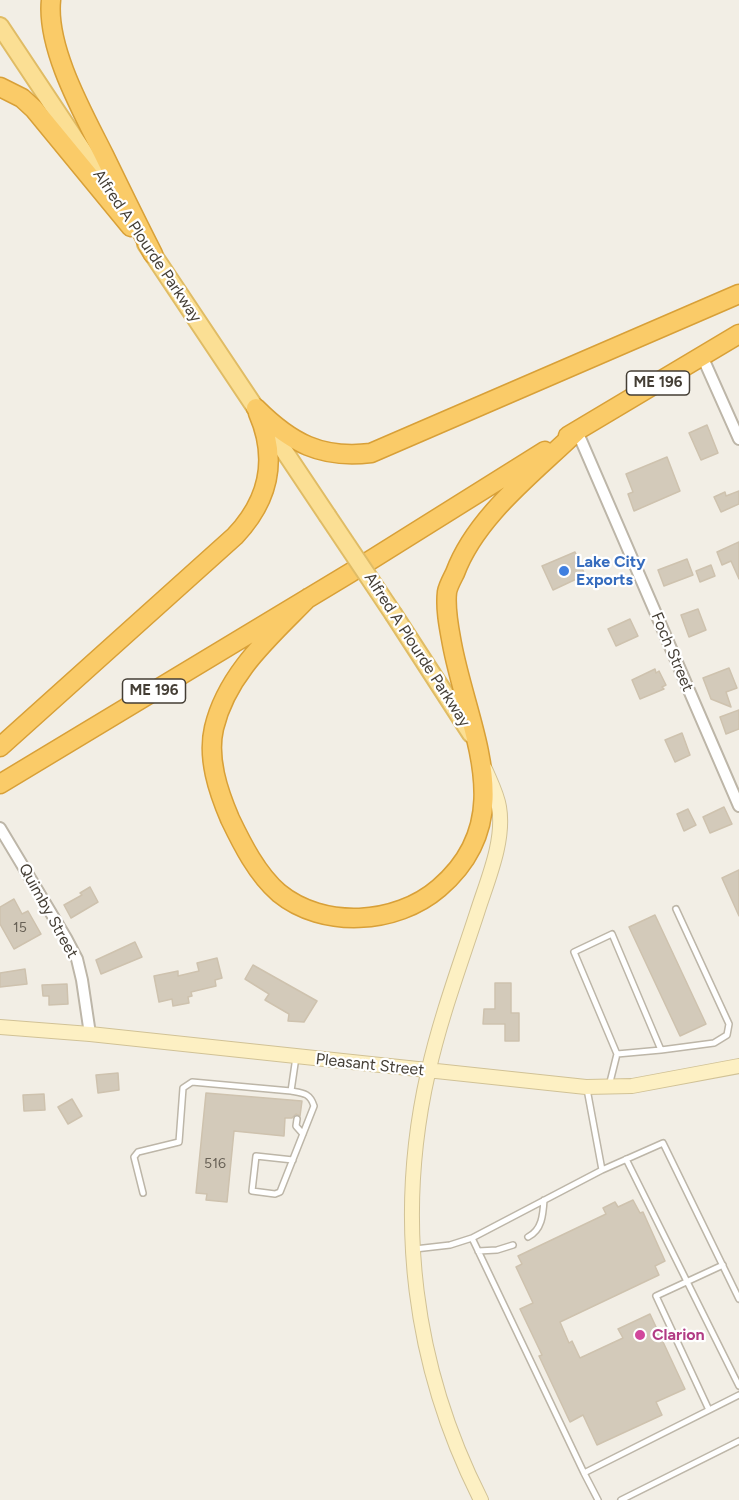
<!DOCTYPE html>
<html>
<head>
<meta charset="utf-8">
<style>
  body { margin:0 }
  canvas { display:block; background:#f2eee5 }
</style>
</head>
<body>
<canvas width="739" height="1500"></canvas>
<script>
const c = document.querySelector('canvas').getContext('2d');
c.lineJoin = 'round';
function paint(path, color) { c.fillStyle = color; c.fill(path, 'evenodd'); }
function stroke(path, color, width, dash) { c.strokeStyle = color; c.lineWidth = width; c.lineCap = dash ? 'butt' : 'round'; c.setLineDash(dash || []); c.stroke(path); }
function label(font, color, halo, rows, align = 'center') {
  c.font = font + ' Figtree,sans-serif'; c.lineWidth = 4.5; c.setLineDash([]); c.textBaseline = 'middle'; c.strokeStyle = halo; c.fillStyle = color; for (const [text, x, y, turn = 0] of rows) {
    c.save(); c.translate(x, y); c.rotate((+turn || 0) * Math.PI / 180); c.textAlign = isNaN(turn) ? turn : align; if (halo) c.strokeText(text, 0, 0); c.fillText(text, 0, 0); c.restore();
  }
}
const building = new Path2D(`
  M707,425L718,453L701,460L689,433Z
  M667,457L680,491L634,511L628,494L633,492L626,474Z
  M739,491V504L721,512L714,497L725,492L726,496Z
  M739,542V579L731,561L722,565L717,552Z
  M575,552L585,575L553,590L542,566Z
  M687,559L693,575L664,586L658,570Z
  M711,565L715,576L700,582L696,571Z
  M698,609L706,630L689,637L681,615Z
  M630,619L638,636L616,646L608,629Z
  M729,668L737,688L726,692L731,707L711,699L703,678Z
  M655,669L656,673L659,671L666,685L662,687L664,689L640,699L632,680Z
  M739,710V729L726,734L720,717Z
  M682,733L690,755L675,762L665,740Z
  M724,807L732,824L710,833L703,817Z
  M688,809L696,825L684,831L677,814Z
  M739,870V916L722,878Z
  M90,887L98,902L71,918L64,905L82,895L80,893Z
  M14,899L22,914L28,911L41,934L14,949L0,924V907Z
  M655,915L706,1024L680,1036L629,927Z
  M135,942L142,957L101,974L96,960Z
  M217,958L222,978L215,980L216,986L191,992L192,996L188,997L189,1003L173,1006L172,999L159,1002L154,976L178,971V976L199,971L197,963Z
  M253,965L317,1001L304,1022L288,1021L289,1014L265,1000L269,994L245,979Z
  M25,969L27,984L0,987V973Z
  M495,983H511V1013H519V1041H505V1024H483L484,1009H495Z
  M67,984L68,1004L49,1005V996H43L42,985Z
  M118,1073L119,1090L98,1093L96,1075Z
  M206,1093L302,1101L300,1116L296,1114L292,1118H285L284,1136L234,1131L227,1202L206,1200L207,1194L196,1193Z
  M44,1094L45,1110L24,1111L23,1095Z
  M72,1099L82,1116L68,1124L58,1107Z
  M633,1200L640,1213L643,1212L665,1261L655,1266L659,1275L560,1322L569,1343L572,1341L580,1358L623,1338L618,1329L650,1314L685,1389L656,1402L662,1415L597,1445L583,1415L570,1422L539,1356L542,1355L520,1309L533,1303L516,1267L522,1264L518,1256L606,1214L603,1208L615,1202L618,1207Z`);
paint(building, '#d3caba');
stroke(building, '#cec2ae', 1.5);
const lane = new Path2D(`
  M661,1050L714,1043L727,1035L729,1024L676,909
  M609,1086L617,1054L574,952L612,934L661,1050L617,1054
  M587,1089L602,1170
  M297,1119L296,1126L303,1134
  M626,1159L739,1386
  M293,1160L256,1156L252,1191L275,1194L280,1192L314,1106C310,1093 303,1093 291,1091L296,1057
  M143,1193L134,1157L138,1152L179,1142L183,1088L192,1082L291,1091
  M528,1237C542,1230 543,1215 544,1200
  M415,1249L450,1245L472,1238
  M478,1251L497,1250L513,1245
  M739,1299L663,1143L602,1170L472,1238L584,1473L739,1395
  M709,1410L656,1296L723,1265
  M584,1473L598,1500
  M621,1500L739,1441`);
const street = new Path2D(`
  M702,356L739,439
  M577,431L739,806
  M0,828L66,938L77,959L82,980L90,1034`);
const secondary = new Path2D(`
  M0,1027L90,1034L586,1087L632,1086L739,1066
  M481,1500C413,1366 395,1219 428,1073C440,1019 460,965 477,913C487,881 505,841 499,807C497,794 490,781 485,769`);
const primary = new Path2D(`
  M0,26L111,193
  M146,244L327,515
  M394,615L471,734`);
const highway = new Path2D(`
  M51,0C46,48 83,113 104,155C120,188 136,221 153,254
  M0,87L22,98L34,109L131,227
  M256,408C291,443 321,459 371,453L739,294
  M568,436L739,334
  M308,598C271,636 227,673 214,728C207,758 218,791 230,819C242,844 257,874 279,893C323,929 396,925 439,888C521,818 468,730 452,644C449,628 445,609 447,592C448,586 452,579 455,573C476,516 534,473 577,431
  M0,747L235,536C269,500 278,459 258,413
  M0,784L350,573L545,451`);
stroke(lane, '#bdb6a8', 8);
stroke(street, '#bdb6a8', 14);
stroke(secondary, '#d1c296', 16);
stroke(primary, '#e0bc65', 20);
stroke(highway, '#d8a038', 21);
stroke(lane, '#fff', 5);
stroke(street, '#fff', 10);
stroke(secondary, '#fdf0c3', 14);
stroke(primary, '#fbdf94', 16);
stroke(highway, '#facb68', 18);
const primaryBridge = new Path2D(`
  M327,515L394,615`);
stroke(primaryBridge, '#e0bc65', 20, []);
stroke(primaryBridge, '#fbdf94', 16);
for (const [x, y, r, color] of [
  [564,571,6,"#3f7fe0"],
  [640,1335,6,"#d1479c"]
]) { const dot = new Path2D(); dot.arc(x, y, r, 0, 2 * Math.PI); c.fillStyle = color; c.fill(dot); stroke(dot, '#fff', 2); }
label('14px', '#686156', null, [
  ["15",20,928],
  ["516",215,1164]
]);
for (const [x, y, w] of [
  [658,383,63],
  [154,691,63]
]) { const box = new Path2D(); box.roundRect(x - w / 2, y - 12, w, 24, 4.5); c.fillStyle = '#fff'; c.fill(box); stroke(box, '#443e35', 1.5); }
label('bold 15px', '#443e35', null, [
  ["ME 196",658,383],
  ["ME 196",154,691]
]);
label('16px', '#443e35', '#fff', [
  ["Alfred A Plourde Parkway",147,246,56],
  ["Alfred A Plourde Parkway",417,650,57],
  ["Foch Street",672,652,67],
  ["Quimby Street",48,911,61],
  ["Pleasant Street",370,1065,6]
]);
label('bold 16px', '#366cbe', '#fff', [
  ["Lake City",576,562],
  ["Exports",576,580]
], 'left');
label('bold 16px', '#b23c85', '#fff', [
  ["Clarion",652,1335]
], 'left');
</script>
</body>
</html>
